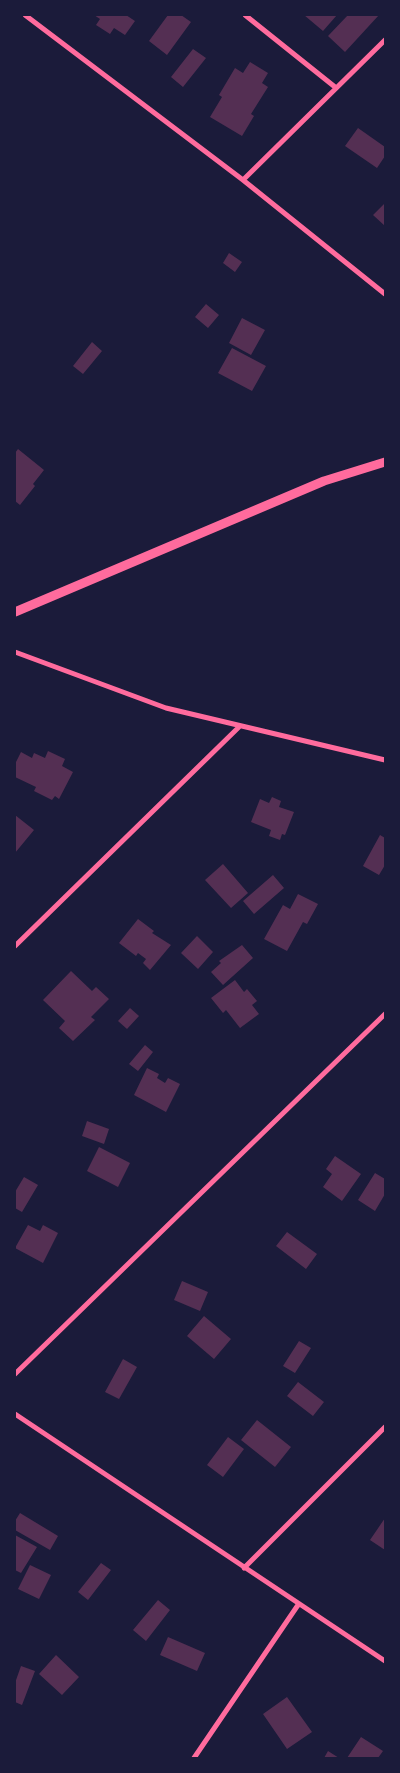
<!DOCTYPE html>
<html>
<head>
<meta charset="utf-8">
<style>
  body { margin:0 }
  #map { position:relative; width:400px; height:1773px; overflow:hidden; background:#1b1b3a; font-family:"Varela Round",sans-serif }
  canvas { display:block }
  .frame { position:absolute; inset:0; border:16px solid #1b1b3a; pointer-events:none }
</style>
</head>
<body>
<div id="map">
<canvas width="400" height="1773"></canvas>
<div class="frame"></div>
</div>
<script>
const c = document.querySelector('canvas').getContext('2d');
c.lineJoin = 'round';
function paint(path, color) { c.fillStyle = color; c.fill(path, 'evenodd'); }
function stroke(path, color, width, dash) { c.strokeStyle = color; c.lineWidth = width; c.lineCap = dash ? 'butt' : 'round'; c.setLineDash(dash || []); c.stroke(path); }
paint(new Path2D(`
  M94,15H126L135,21L125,35L114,28L110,34L96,25L100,19Z
  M168,15H181L191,22L167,55L149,41Z
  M304,15H337L323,31Z
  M348,15H379L345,52L328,36Z
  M193,49L206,58L183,87L171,77Z
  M250,62L268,73L262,83L268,87L251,114L254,116L242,136L210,117L222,97L219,95L235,68L243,73Z
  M358,128L385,147V156L377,168L345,146Z
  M385,203V226L373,215Z
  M229,253L242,262L235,272L223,263Z
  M206,304L219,315L208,328L195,317Z
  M242,318L265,330L251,355L229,343Z
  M92,342L102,351L83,374L73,366Z
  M232,348L266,366L252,391L218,373Z
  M18,449L44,470L33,484L35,486L20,505L15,501V453Z
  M48,751L65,759L62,766L73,772L59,799L55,796L52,800L34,791L36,787L15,777V764L21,752L32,758L34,753L45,758Z
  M272,797L281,801L279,807L294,812L285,835L282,834L280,840L269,836L271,830L251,822L260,799L269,803Z
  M15,815L34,830L15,853Z
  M380,835L385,838V865L379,875L363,866Z
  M223,864L248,893L231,908L205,880Z
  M273,875L284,888L254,914L243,901Z
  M298,894L318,904L307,924L303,922L287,951L264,939L283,905L290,909Z
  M138,919L154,931L152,933L171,945L150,970L143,963L146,959L138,953L136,956L119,943Z
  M197,936L213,952L198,969L181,953Z
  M242,945L253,958L223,985L211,972L221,963L219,961Z
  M71,971L92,991L96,987L109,999L91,1017L95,1020L73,1041L59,1028L65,1021L43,1000Z
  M235,980L244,992L247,989L257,1001L252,1005L259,1014L240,1028L226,1010L223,1013L211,998Z
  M130,1008L139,1016L127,1029L118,1021Z
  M145,1045L153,1052L138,1071L129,1064Z
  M147,1068L159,1074L157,1078L165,1083L168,1078L180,1084L166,1112L134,1095Z
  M87,1121L109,1129L104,1144L82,1136Z
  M99,1147L130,1163L118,1187L87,1171Z
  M335,1156L361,1174L342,1201L323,1187L332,1174L326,1169Z
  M375,1173L385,1179V1194L375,1211L358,1200Z
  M24,1177L38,1185L22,1212L15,1208V1192Z
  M28,1225L40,1231L43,1225L58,1233L43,1263L15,1248Z
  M287,1232L317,1254L306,1269L276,1246Z
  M182,1281L208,1292L200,1311L174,1300Z
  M204,1316L231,1339L214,1359L187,1336Z
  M299,1341L311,1348L295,1373L283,1366Z
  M123,1359L137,1367L119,1399L105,1392Z
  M298,1382L324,1402L313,1416L287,1396Z
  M257,1420L291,1447L275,1467L241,1440Z
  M228,1437L244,1449L223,1477L207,1465Z
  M20,1513L58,1536L50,1550L15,1530V1521Z
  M385,1518V1550L370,1540Z
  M15,1535L37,1547L21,1573L15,1570Z
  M101,1563L111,1570L88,1600L78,1592Z
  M30,1565L51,1575L39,1599L18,1589Z
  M158,1600L170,1610L146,1641L133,1630Z
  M168,1637L205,1653L197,1671L160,1655Z
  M56,1655L79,1677L62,1695L39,1674Z
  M21,1666L35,1671L22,1705L15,1702V1683Z
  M287,1697L312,1732L287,1749L263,1714Z
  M361,1737L383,1751L378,1758H347Z
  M328,1751L339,1758H324Z`), '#542f53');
stroke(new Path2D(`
  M25,15L243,180L385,294
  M245,15L335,87
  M243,180L385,40
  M15,652L166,708L385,760
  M15,946L240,726
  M15,1374L385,1014
  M15,1414L385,1661
  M244,1568L385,1427
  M194,1758L298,1605`), '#ff6b9d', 5);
stroke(new Path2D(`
  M15,612L324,481L385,462`), '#ff6b9d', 9);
</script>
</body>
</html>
